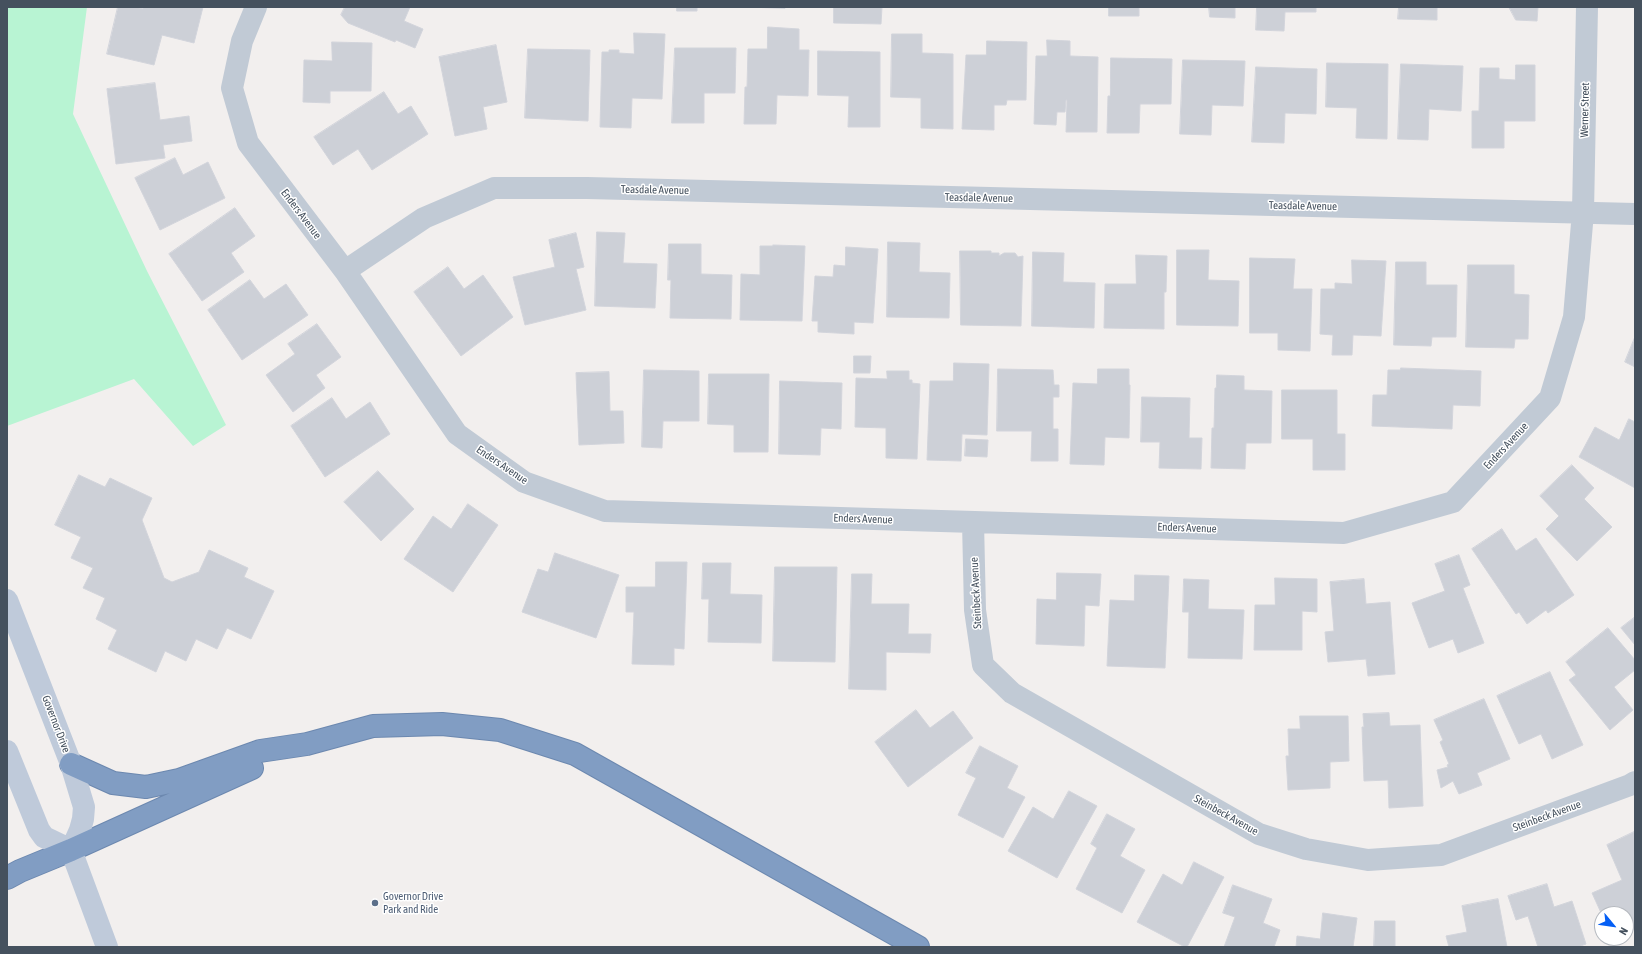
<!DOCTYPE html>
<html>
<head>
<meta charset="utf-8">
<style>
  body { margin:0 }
  #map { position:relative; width:1642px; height:954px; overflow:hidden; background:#f2efee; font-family:"Asap Condensed",sans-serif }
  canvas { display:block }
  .frame { position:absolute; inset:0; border:8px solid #45515e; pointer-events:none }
  .north { position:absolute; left:1594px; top:906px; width:40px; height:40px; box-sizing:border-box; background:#fff; border:1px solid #b5b9bf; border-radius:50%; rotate:119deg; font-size:11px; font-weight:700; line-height:16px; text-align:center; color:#45515e }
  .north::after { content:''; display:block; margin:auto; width:14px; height:18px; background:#055ff5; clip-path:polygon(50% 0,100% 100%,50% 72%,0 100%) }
</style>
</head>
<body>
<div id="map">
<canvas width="1642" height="954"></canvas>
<div class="frame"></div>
<div class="north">N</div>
</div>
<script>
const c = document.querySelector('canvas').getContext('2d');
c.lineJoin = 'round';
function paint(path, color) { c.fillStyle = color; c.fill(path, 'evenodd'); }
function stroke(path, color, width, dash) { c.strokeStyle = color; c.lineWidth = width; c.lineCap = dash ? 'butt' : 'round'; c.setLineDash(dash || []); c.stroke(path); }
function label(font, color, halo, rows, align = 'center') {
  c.font = font + ' "Asap Condensed",sans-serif'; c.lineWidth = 3; c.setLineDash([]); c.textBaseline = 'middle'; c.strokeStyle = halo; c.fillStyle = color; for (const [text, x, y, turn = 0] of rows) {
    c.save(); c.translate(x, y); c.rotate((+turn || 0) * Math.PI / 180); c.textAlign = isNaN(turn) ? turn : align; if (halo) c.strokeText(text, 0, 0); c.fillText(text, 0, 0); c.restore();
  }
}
paint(new Path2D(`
  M7,7H87L73,114L147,271L226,425L193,446L134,379L7,426Z`), '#b8f4d3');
const building = new Path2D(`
  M118,7H136L143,9V7H203L194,43L162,35L154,65L107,54Z
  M345,7H410L404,21L423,29L415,48L396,40L395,42L348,23L341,15Z
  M677,7H697V11H677Z
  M748,7H785V8Z
  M834,7H882L881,24L834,23Z
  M1109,7H1139V16H1109Z
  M1209,7H1235V18L1210,17Z
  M1257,7H1316V12H1285L1284,31L1256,30Z
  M1399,7H1437V20L1398,19Z
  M1509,7H1538L1537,21L1516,20Z
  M768,27L799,29V50H809L808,96L777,95L776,124H744L745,87H747L748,49H767Z
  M634,33L665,34L662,99L632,98L631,128L600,127L602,52H609V50H619V53L634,54Z
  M892,34H922V53L953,54V129L921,128V98L891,97Z
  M1047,40L1070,41V56L1098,57L1097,132H1066L1067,100H1066L1065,112H1057L1056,125L1034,124L1036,56H1047Z
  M987,41L1027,42L1026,100H1007L1006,105H994V130L962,129L966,55H986Z
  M332,42L372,43L371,91H330V103L303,102L304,60L332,61Z
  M496,45L507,102L483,107L487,129L455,136L439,57Z
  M675,48H736L735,93H704V123H672Z
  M528,49L590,50L588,121L525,118Z
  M818,51L880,52V127H848L849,96L818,95Z
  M1111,58L1172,59L1171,104H1140L1139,133H1107L1108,96H1110Z
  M1183,60L1245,61L1243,106L1212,105L1211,135L1180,134Z
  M1327,63L1388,64L1387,139L1356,138L1357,108L1326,107Z
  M1401,64L1463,66L1461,111L1429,109L1428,140L1398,139Z
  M1516,65H1535V121H1504V148H1472V111H1479L1480,68H1499V79L1515,80Z
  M1256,67L1317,69L1316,114L1285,113L1284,143L1252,142Z
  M155,83L160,120L189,116L192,141L163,145L165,158L116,164L107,89Z
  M384,92L398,114L411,106L428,134L372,170L358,149L333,165L314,137Z
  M175,158L183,175L208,162L225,198L160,230L135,178Z
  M235,208L255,236L231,253L244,272L202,301L169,254Z
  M597,232L625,233L623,263L657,264L655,308L595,306Z
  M576,233L584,267L576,269L586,310L525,325L513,277L555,267L549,240Z
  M888,242L920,243L919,272L950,273L949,318L887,317Z
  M669,244H701V274L732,275L731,319L670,318L671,280H668Z
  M773,245L805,246L802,321L740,320L741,274L760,275V246H773Z
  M846,247L878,249L873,323L854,322V334L818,332V321H812L815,276L833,277L834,265L845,266Z
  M1177,250H1209L1208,280L1239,281L1238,326L1177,325Z
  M960,251H991V253H999V256L1004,253H1015L1018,257L1023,256L1021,326L961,325Z
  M1033,252L1064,253L1063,282L1095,283L1094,328L1032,326Z
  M1136,255L1167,256L1166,292H1164V329L1104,328L1105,284H1136Z
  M1250,258L1295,259L1293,289H1312L1310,351L1278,350V333H1250Z
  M1352,260L1386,261L1381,336L1353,335L1352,355H1332L1333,335L1320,334L1321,289H1335V283L1352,284Z
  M1396,262H1426V285H1457L1456,337H1432L1431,346L1394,345Z
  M1468,265H1514V294L1529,295L1528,339H1515L1514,348L1466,347Z
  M448,267L464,289L483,275L513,317L461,356L414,292Z
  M250,280L264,299L286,284L308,315L242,360L208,310Z
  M317,324L341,357L316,375L325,388L293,412L266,375L295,354L288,344Z
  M1635,337V367L1625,362Z
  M854,356H871L870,373H854Z
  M954,363L989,364L987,435L962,434L961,461L927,460L930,381H953Z
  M1401,368L1481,371L1480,406L1453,405L1452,429L1372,426L1373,395H1387L1388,370H1400Z
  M998,369L1053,370L1054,385H1059V397H1053V429H1058V461H1031L1032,431H997Z
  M1098,369H1129V385H1130L1129,438L1105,437L1104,465L1070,464L1073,383L1097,384Z
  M644,370L699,371V421H663L662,448L642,447Z
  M887,371H909V380H912V383L920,384L917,459L886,458V428L855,427L856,378L887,379Z
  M609,372L610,411H623L624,443L579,445L576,373Z
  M709,374H769L768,452H734V425L708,424Z
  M1217,375L1244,376V390L1272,391L1271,443H1246L1245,469L1211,468L1212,428H1214L1215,388H1216Z
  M780,381L842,383L841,429L821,428L820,455L779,454Z
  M1282,390H1337V434H1345V470H1313V439H1282Z
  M1142,397L1190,398L1189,438H1202L1201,469L1159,468L1160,442H1141Z
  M332,398L346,419L370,402L390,434L325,477L291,426Z
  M1629,419L1635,422V488L1579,457L1595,427L1619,440Z
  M966,439L988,440L987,457L965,456Z
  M1572,465L1594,488L1584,499L1612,527L1577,561L1546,529L1559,516L1540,496Z
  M378,471L414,509L381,541L344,502Z
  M79,475L105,487L110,478L152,498L142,520L164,578L172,582L199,572L209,550L248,568L244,577L274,591L251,639L227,628L217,649L196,639L186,661L165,651L156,672L108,649L117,630L96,619L105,598L83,588L93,568L71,558L81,537L55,525Z
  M468,504L498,525L453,592L404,559L433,516L451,529Z
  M1502,529L1516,551L1536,538L1574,595L1548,613L1546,610L1527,624L1519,612L1516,614L1472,549Z
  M555,553L619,575L596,638L522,612L538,569L548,572Z
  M1459,555L1470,585L1463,588L1484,643L1458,653L1453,639L1429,648L1412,603L1445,591L1435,564Z
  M656,562H687L684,649L674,648V665L632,664L634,612H626V587H655Z
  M703,563H731L730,594L762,595L761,643L708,642L709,599H702Z
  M775,567H837L835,662L773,661Z
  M1057,573L1101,574L1099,606L1085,605L1084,646L1036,644L1037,599L1056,600Z
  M852,574H872L871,604H909L908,634H931L930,653L886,652V690L849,689Z
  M1135,575L1169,576L1165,668L1107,666L1110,600L1134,601Z
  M1275,578L1317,579V612L1302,611V650H1254L1255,605H1275Z
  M1184,579L1209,580L1208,609L1244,610L1242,659L1188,658L1189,612H1183Z
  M1364,579L1366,604L1390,602L1395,674L1368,676L1366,659L1328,662L1325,632L1334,631L1330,582Z
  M1635,617V645L1621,628Z
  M1608,628L1635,660V670L1614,687L1633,710L1610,730L1569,680L1576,675L1566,662Z
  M1550,672L1583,745L1552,759L1541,734L1519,744L1497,696Z
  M1484,699L1510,759L1477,773L1482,785L1459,794L1453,781L1441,788L1437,770L1448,767L1447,765L1449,764L1440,742L1443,740L1434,720Z
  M916,710L930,728L953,711L973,738L908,787L875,742Z
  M1389,713L1390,726L1420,725L1423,806L1389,808L1388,780L1364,781L1362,727H1364L1363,714Z
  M1300,716H1348L1349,761L1330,762V788L1288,790L1286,756H1289L1288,729H1300Z
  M980,746L1018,766L1007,788L1025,797L1003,838L958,815L976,778L966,773Z
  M1069,791L1097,806L1057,878L1008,851L1033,807L1053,819Z
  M1107,814L1135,829L1120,856L1145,870L1122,913L1076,889L1097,848L1091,844Z
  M1634,832L1635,929L1626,933V914H1602V915L1592,893L1622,880L1607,845Z
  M1194,862L1224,877L1187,947H1185L1137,922L1163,874L1182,885Z
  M1547,884L1554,907L1572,901L1586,944L1578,947H1538L1528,916L1516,920L1508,896Z
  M1233,885L1272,899L1263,923L1280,930L1274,947H1224L1235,917L1223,913Z
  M1498,899L1507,947H1449L1446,936L1467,932L1462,906Z
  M1323,913L1357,918L1353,947H1296L1297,936L1320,939Z
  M1375,921H1395V947H1374Z`);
paint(building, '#cdd0d7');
stroke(building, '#d2d4db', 1);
const motorway = new Path2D(`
  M71,764L113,783L146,787L179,780L260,751L307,744L373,726L442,724L500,730L575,754L918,947
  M7,878L20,871L71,850L252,768`);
stroke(motorway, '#6c88af', 24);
stroke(new Path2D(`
  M256,7L242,41L232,88L248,143L345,271L457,434L524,482L605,511L1344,533L1453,502L1550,398L1574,317L1583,212L1587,7
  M345,271L424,218L494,188H587L1635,214
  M973,522L975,610L983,665L1012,693L1259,834L1306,849L1368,860L1441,855L1630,785L1635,782`), '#c1cad5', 22);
stroke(new Path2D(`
  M7,600L71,764L84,807L83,819L80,830L71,850L107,947
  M7,751L39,830L44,837L71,850`), '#bfcada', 22);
stroke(motorway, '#819dc3', 22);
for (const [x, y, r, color] of [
  [375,903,4,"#5c6f8a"]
]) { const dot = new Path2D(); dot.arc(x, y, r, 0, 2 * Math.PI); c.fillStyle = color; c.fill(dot); stroke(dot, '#fff', 1.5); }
label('11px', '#45515e', '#fff', [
  ["Werner Street",1585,110,-89],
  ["Teasdale Avenue",655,190,1],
  ["Teasdale Avenue",979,198,1],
  ["Teasdale Avenue",1303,206,1],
  ["Enders Avenue",301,214,53],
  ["Enders Avenue",1506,446,-47],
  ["Enders Avenue",502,465,34],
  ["Enders Avenue",863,519,2],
  ["Enders Avenue",1187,528,2],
  ["Steinbeck Avenue",976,593,-93],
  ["Governor Drive",56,724,69],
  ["Steinbeck Avenue",1226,815,29],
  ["Steinbeck Avenue",1547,816,-20]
]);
label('11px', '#4e5e75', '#fff', [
  ["Governor Drive",383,897],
  ["Park and Ride",383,910]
], 'left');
</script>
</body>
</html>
